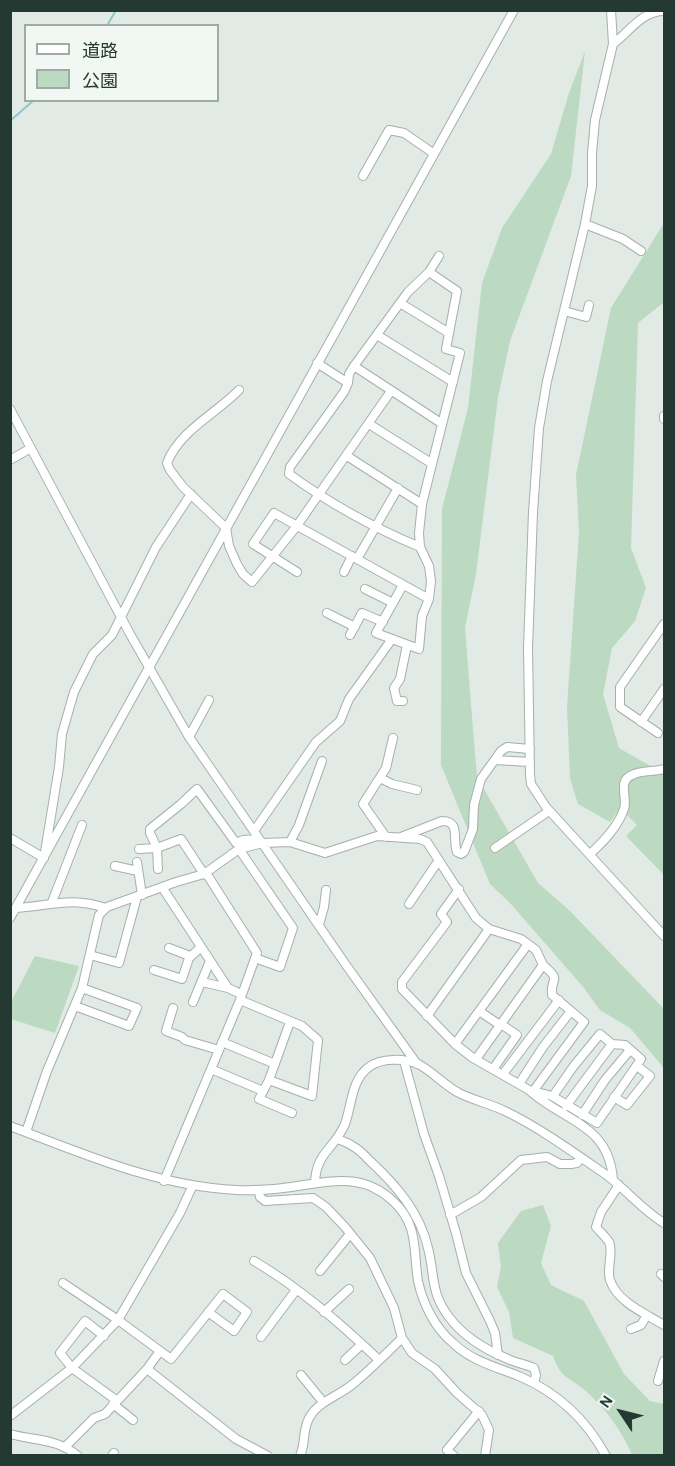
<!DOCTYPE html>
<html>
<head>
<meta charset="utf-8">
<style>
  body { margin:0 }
  #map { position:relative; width:675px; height:1466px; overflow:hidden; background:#e1eae5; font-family:Karla,"Noto Sans JP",sans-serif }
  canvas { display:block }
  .frame { position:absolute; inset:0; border:12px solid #233931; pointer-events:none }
  .legend { position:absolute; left:24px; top:24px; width:195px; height:78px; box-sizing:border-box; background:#f1f7f3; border:2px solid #9faba5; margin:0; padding:8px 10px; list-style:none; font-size:18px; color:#233931 }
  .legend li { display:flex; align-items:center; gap:12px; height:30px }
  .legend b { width:30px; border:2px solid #9faba5 }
  .north { position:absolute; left:591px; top:1382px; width:60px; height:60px; -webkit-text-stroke:4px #f1f7f3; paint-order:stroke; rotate:305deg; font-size:16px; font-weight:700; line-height:24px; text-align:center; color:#233931 }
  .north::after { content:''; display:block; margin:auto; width:21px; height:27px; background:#233931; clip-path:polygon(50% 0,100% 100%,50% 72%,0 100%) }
</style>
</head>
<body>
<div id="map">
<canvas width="675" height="1466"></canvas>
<div class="frame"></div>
<ul class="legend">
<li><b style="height:8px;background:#fff"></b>道路</li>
<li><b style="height:16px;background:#bcd9c1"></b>公園</li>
</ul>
<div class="north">N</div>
</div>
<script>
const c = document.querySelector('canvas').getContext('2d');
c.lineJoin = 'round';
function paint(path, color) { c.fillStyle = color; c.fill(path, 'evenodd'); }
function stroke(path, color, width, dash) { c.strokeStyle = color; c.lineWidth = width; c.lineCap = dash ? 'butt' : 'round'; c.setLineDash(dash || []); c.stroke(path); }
paint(new Path2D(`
  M585,51L571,176L510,341L498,397L476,574L465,627L474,742L477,777L538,883L569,910L664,1009V1068L630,1028L600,1010L584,988L510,903L490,884L441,765L442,509L468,408L482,283L502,228L551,154L569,93Z
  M664,223V302L638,323L631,548L646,588L635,621L612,648L603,694L619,748L664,774V875L626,836L637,825L620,808L610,822L578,804L570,778L567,707L579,532L576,475L611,308Z
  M35,956L79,966L55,1033L11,1019V1002Z
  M543,1205L551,1226L541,1263L551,1285L584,1301L624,1374L650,1401L664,1404V1455H632C623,1433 607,1410 588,1393C570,1376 562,1381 553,1356L513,1338L509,1312L497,1287L501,1267L498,1243L521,1211Z`), '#bcd9c1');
stroke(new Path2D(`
  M107,26L116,10
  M10,121L34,100`), '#8fc6c9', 2);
const minor = new Path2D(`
  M611,10L613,44L595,120L592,153V186L585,224L547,381L539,428L533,512L528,648L530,774L531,784L546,807L664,936
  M613,44C630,31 642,11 664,11
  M363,176L389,130L404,133L433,153
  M585,224L623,239L641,251
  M429,272L439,256
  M400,303L449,333
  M564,311L586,317L589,305
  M377,335L453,382
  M317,363L348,383L349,374L354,366
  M348,383L344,392L290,467L289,474C329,503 374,528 420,547
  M239,390C217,413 179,431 167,463L170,470L183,487L226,528L229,546L237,564L243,574L252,582L296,527L391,391
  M10,409L130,634L189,737L346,965L417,1064
  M664,416V419
  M369,424L431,463
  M347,456L422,504
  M10,460L31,448
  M357,559L398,488
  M297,572L253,544L274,513L429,599
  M344,572L352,556
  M403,585L376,633L419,649L422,616L429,599L431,581L429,566L420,547L419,533L422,504L460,353L446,349L457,291L429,272L408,292L354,366L441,423
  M365,589L393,603
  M327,613L355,627
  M350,635L362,613L383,622
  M403,701H397L394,688L400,679L407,645
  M641,722L664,689
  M658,733L620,707V687L664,624
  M189,737L209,700
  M495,760L530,762
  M380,778L392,784L417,790
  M254,831L316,742L340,721L349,699L392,639
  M386,837L363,804L386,768L393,738
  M401,837L442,821C461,821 452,839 457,852L461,854L464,852L473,829L474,805L481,779L501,751L507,747L530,749
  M10,838L44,858L59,767L62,734L74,692L93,654L112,635L156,547L191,494
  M290,842L299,825L322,761
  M495,848L549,811
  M139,849L157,848L181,839L204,874L208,876L257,953L240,1000L164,1181
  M239,849L293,928L280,967L255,958
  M590,854C603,842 618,827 624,809C628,799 617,781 632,775C641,770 654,772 664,769
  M137,862L142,895
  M115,866L138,871
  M158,869L157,848L150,833V829L181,804L197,789L236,843L243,840L259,839
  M162,887L228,988L241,994
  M459,889L441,914L447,922L402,982V989L455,1044L473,1058L529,1090L552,1096L597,1123L641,1059L625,1045L612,1044L600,1034L573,1067L553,1096
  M52,902L82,825
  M409,904L439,860
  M16,908C51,906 70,896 106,908
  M10,918L514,10
  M319,925L324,907L326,890
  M169,948L190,956
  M90,955L119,963L137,897
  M154,970L182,979L189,958L201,947
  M202,982L228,988
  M240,1000L302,1026L318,1040L312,1096L269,1080L259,1099L292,1113
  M193,1002L210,961
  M75,1006L129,1026L137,1008L82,988
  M173,1008L166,1031L182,1037L185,1040L219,1050
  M479,1011L500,1025
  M427,1016L489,929
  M222,1042L275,1064
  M455,1044L528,944
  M476,1059L543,965C563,982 550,976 552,995L584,1022L534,1090
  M404,1061L424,1134L439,1176L456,1233L466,1273L490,1321L495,1333L498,1355
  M211,1069L263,1091
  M493,1069L517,1035L501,1024
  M503,1074L559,1000
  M269,1080L290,1022
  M519,1084L543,1047L571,1011
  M530,1091C565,1122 609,1124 613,1180
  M614,1097L627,1105L650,1076L637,1066
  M566,1106L612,1044
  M582,1115L605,1080L630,1050
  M10,1126C83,1154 157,1186 236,1190C259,1191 281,1189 304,1185C338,1180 365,1175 393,1201C419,1225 413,1250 418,1281C423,1304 435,1328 453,1343C473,1362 497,1367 521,1377C558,1393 587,1421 606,1456
  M26,1132L47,1071L82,988L99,915L107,907L176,882L204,874L239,849L263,843L290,842L325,853L377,836L420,839L427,842L476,918L489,929L521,939L536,950L543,965
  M337,1139C343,1141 349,1143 354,1147C360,1150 366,1157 371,1162C397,1186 420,1213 428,1248C435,1275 430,1292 449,1317C463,1336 486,1350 508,1359C516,1363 525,1364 534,1368L536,1375L534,1383
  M315,1183C316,1152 334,1150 345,1124C352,1105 351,1080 369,1067C381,1058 404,1058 418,1064C432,1071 444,1085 459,1093C473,1100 490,1104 505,1111C540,1128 573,1152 605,1174C626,1189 642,1210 664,1223
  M619,1185L601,1212L596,1227C600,1232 606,1237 609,1242C614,1253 606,1268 610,1280C617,1302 646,1314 664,1325
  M259,1191L260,1197L265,1201L313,1198L326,1207L345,1227L370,1258L394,1308L402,1338L412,1353L435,1369L457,1393L482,1415L489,1430L485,1456
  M450,1215L481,1197L521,1160L547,1157L560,1164H571L577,1163L581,1158
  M254,1261C300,1288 341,1324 379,1360
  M320,1271L350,1234
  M661,1274L664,1277
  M63,1283L118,1320L171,1359L223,1294L247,1312L234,1331L208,1312
  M324,1312L349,1289
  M631,1329L641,1325L647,1315
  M104,1336L85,1321L60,1353L72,1368L116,1400
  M261,1337L296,1290
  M345,1360L362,1344
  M147,1369L160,1351
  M301,1375L323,1402
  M658,1381L664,1361
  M113,1404L133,1420
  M10,1416L72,1368L118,1320L180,1213L192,1187
  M10,1434C36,1441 56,1438 78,1456
  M66,1446L94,1418L105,1414L147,1369L236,1439L268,1456
  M112,1456L114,1453
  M300,1456C305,1445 303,1434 307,1423C314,1402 338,1397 353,1384C370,1370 386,1354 402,1338
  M454,1456L447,1450L479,1411`);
stroke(minor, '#a4b1ab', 10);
stroke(minor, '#fff', 8);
</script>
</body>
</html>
